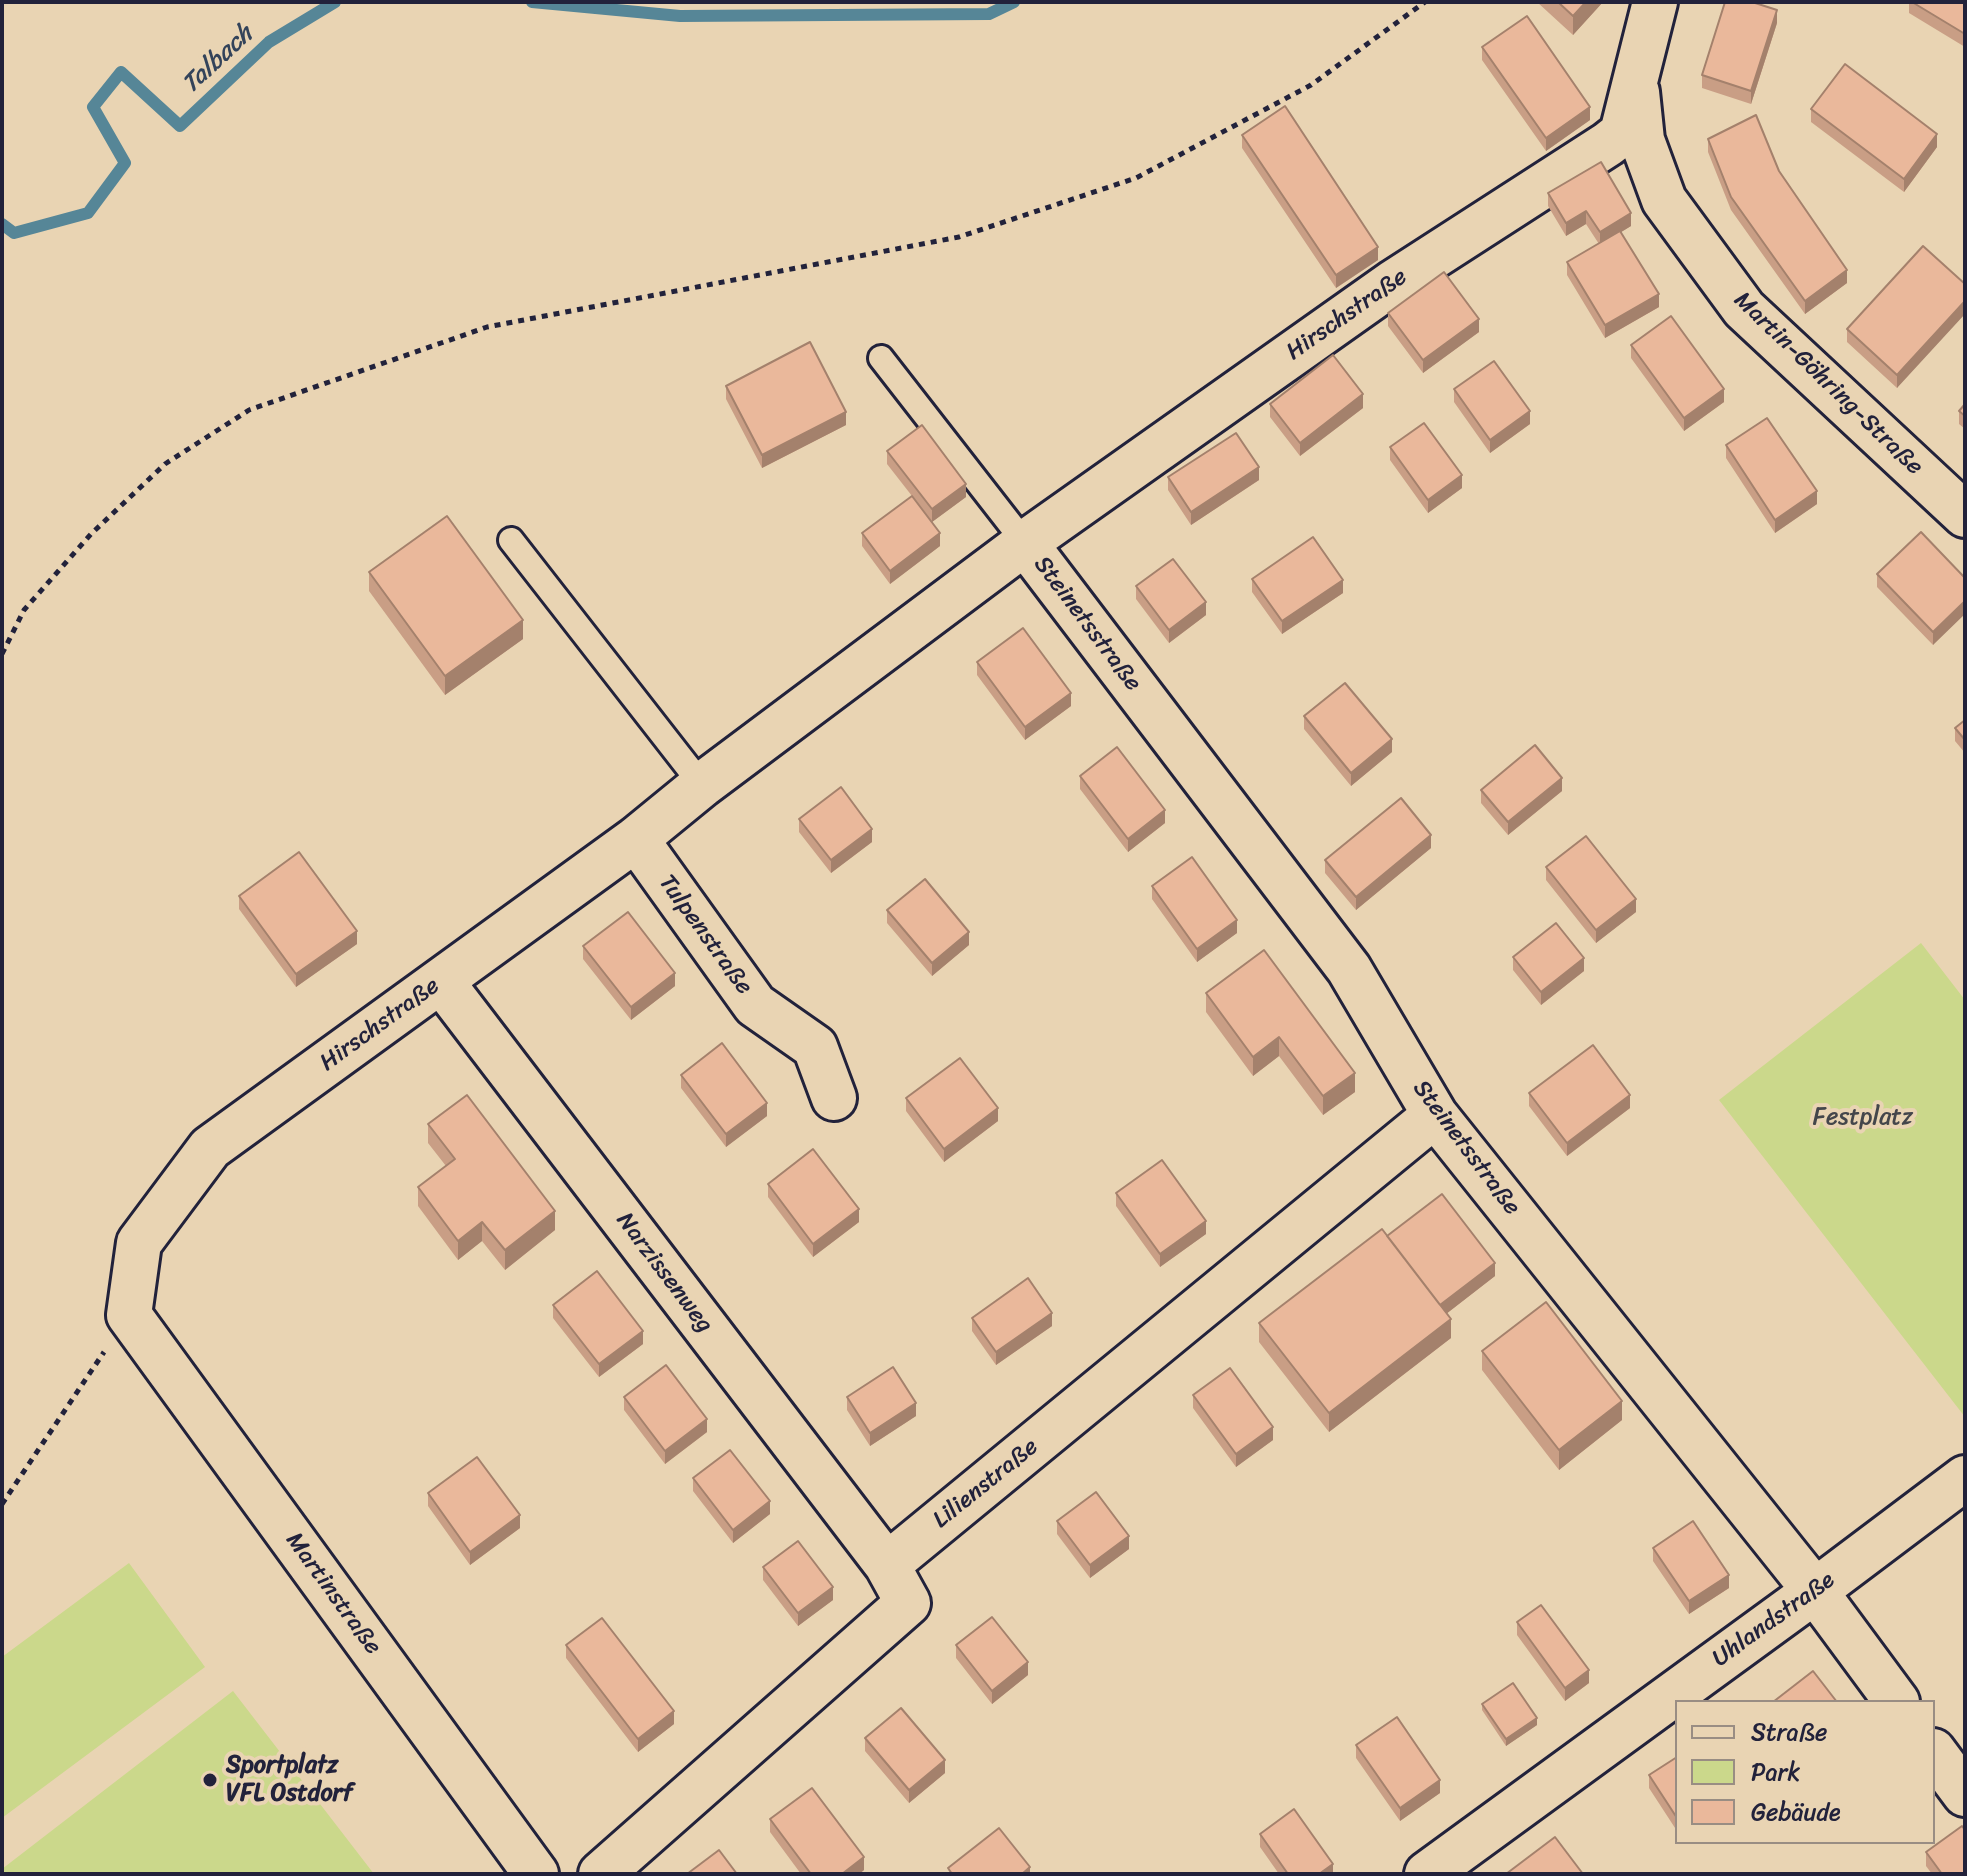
<!DOCTYPE html>
<html>
<head>
<meta charset="utf-8">
<style>
  body { margin:0 }
  #map { position:relative; width:1967px; height:1876px; overflow:hidden; background:#e9d4b3; font-family:Sriracha,sans-serif }
  canvas { display:block }
  .frame { position:absolute; inset:0; border:4px solid #22223b; pointer-events:none }
  .legend { position:absolute; left:1675px; top:1700px; width:260px; height:144px; box-sizing:border-box; background:#e9d4b3; border:2px solid #998d83; margin:0; padding:10px 14px; list-style:none; font-size:24px; color:#22223b }
  .legend li { display:flex; align-items:center; gap:16px; height:40px }
  .legend b { width:40px; border:2px solid #998d83 }
</style>
</head>
<body>
<div id="map">
<canvas width="1967" height="1876"></canvas>
<div class="frame"></div>
<ul class="legend">
<li><b style="height:10px;background:#e9d4b3"></b>Straße</li>
<li><b style="height:22px;background:#cbd88b"></b>Park</li>
<li><b style="height:22px;background:#eab89b"></b>Gebäude</li>
</ul>
</div>
<script>
const c = document.querySelector('canvas').getContext('2d');
c.lineJoin = 'round';
function paint(path, color) { c.fillStyle = color; c.fill(path, 'evenodd'); }
function stroke(path, color, width, dash) { c.strokeStyle = color; c.lineWidth = width; c.lineCap = dash ? 'butt' : 'round'; c.setLineDash(dash || []); c.stroke(path); }
function label(font, color, halo, rows, align = 'center') {
  c.font = font + ' Sriracha,sans-serif'; c.lineWidth = 8; c.setLineDash([]); c.textBaseline = 'middle'; c.strokeStyle = halo; c.fillStyle = color; for (const [text, x, y, turn = 0] of rows) {
    c.save(); c.translate(x, y); c.rotate((+turn || 0) * Math.PI / 180); c.textAlign = isNaN(turn) ? turn : align; if (halo) c.strokeText(text, 0, 0); c.fillText(text, 0, 0); c.restore();
  }
}
paint(new Path2D(`
  M1921,943L1965,1000V1417L1719,1100Z
  M129,1563L205,1667L2,1818V1657Z
  M233,1691L374,1874H2V1869Z`), '#cbd88b');
stroke(new Path2D(`
  M532,2L680,16L989,14L1014,2
  M2,224L14,233L88,213L125,163L93,107L121,72L180,126L269,42L335,2`), '#568697', 12);
const service = new Path2D(`
  M881,358L1025,543
  M511,540L702,785`);
const minor = new Path2D(`
  M1637,92L1642,140L1664,200L1744,309L1965,515
  M1025,543L1349,969L1435,1115L1815,1591L1897,1702
  M636,839L755,1005L815,1047L834,1098
  M441,981L887,1565
  M1933,1751L1965,1794
  M536,1874L129,1315L139,1243L210,1148L636,839L702,785L1025,543L1394,282L1608,144L1622,133L1655,2
  M601,1874L908,1603L887,1565L1435,1115
  M1427,1874L1815,1591L1965,1478`);
stroke(service, '#22223b', 30);
stroke(minor, '#22223b', 50);
stroke(new Path2D(`
  M2,654L24,610L91,534L165,464L249,410L487,327L959,237L1136,178L1311,85L1425,2
  M2,1504L104,1352`), '#22223b', 5, [6, 6]);
stroke(service, '#e9d4b3', 24);
stroke(minor, '#e9d4b3', 44);
paint(new Path2D(`
  M1537,2H1603L1573,35Z
  M1909,2H1965V47L1909,13Z
  M1777,23L1751,104L1702,88V75Z
  M1482,47L1590,120L1546,151L1482,60Z
  M1811,109L1937,147L1904,192L1811,122Z
  M1242,135L1378,260L1336,288L1242,148Z
  M1708,139L1779,171L1847,283L1805,314L1731,210L1708,152Z
  M1548,193L1631,226L1621,232L1659,307L1605,338L1567,275V262L1599,244L1586,224L1566,236L1548,206Z
  M1965,284L1897,388L1847,342V329Z
  M1388,313L1479,332L1423,373L1388,326Z
  M1631,345L1724,402L1684,431L1631,358Z
  M726,386L846,425L762,468L726,399Z
  M1454,389L1530,424L1490,453L1454,402Z
  M1270,404L1363,408L1300,456L1270,417Z
  M1965,404V429L1959,424V411Z
  M1726,445L1817,504L1775,533L1726,458Z
  M1390,447L1462,488L1428,513L1390,460Z
  M887,451L966,497L932,522L940,546L890,584L862,546V533L912,496L887,464Z
  M1168,477L1259,480L1191,525L1168,490Z
  M369,572L523,639L445,695L369,591Z
  M1877,574L1965,578L1933,645L1877,587Z
  M1252,579L1343,593L1282,634L1252,592Z
  M1136,586L1206,615L1169,643L1136,599Z
  M977,662L1071,706L1025,740L977,675Z
  M1304,716L1392,752L1351,786L1304,729Z
  M1965,720V753L1955,741V728Z
  M1080,776L1165,823L1128,852L1080,789Z
  M1481,790L1562,791L1508,835L1481,803Z
  M799,819L872,842L831,873L799,832Z
  M1431,848L1356,910L1325,873V860Z
  M1546,867L1636,912L1596,943L1546,880Z
  M1152,886L1237,933L1197,962L1152,899Z
  M239,896L357,944L296,987L239,909Z
  M887,910L969,945L932,976L887,923Z
  M583,946L675,986L631,1020L583,959Z
  M1264,950L1355,1092L1323,1115L1279,1056L1253,1076L1206,1012V993Z
  M1513,957L1584,971L1541,1005L1513,970Z
  M681,1075L767,1116L726,1147L681,1088Z
  M1529,1093L1630,1108L1567,1156L1529,1106Z
  M906,1098L998,1121L944,1162L906,1111Z
  M428,1124L555,1230L505,1270L482,1241L458,1260L418,1206V1187L446,1166L428,1143Z
  M768,1184L859,1222L813,1257L768,1197Z
  M1116,1193L1206,1234L1160,1267L1116,1206Z
  M1387,1236L1495,1276L1446,1314L1451,1338L1329,1432L1259,1342V1323Z
  M553,1305L643,1344L599,1377L553,1318Z
  M972,1318L1052,1326L996,1365L972,1331Z
  M1482,1351L1622,1420L1559,1470L1482,1370Z
  M1193,1395L1273,1440L1236,1467L1193,1408Z
  M624,1397L707,1432L665,1464L624,1410Z
  M847,1397L916,1416L870,1446L847,1410Z
  M693,1478L770,1514L733,1543L693,1491Z
  M428,1493L520,1528L470,1565L428,1506Z
  M1057,1521L1129,1549L1090,1578L1057,1534Z
  M1653,1548L1729,1588L1689,1614L1653,1561Z
  M763,1567L833,1600L798,1626L763,1580Z
  M1517,1622L1589,1683L1565,1701L1517,1635Z
  M566,1645L674,1724L638,1752L566,1658Z
  M956,1645L1028,1675L992,1704L956,1658Z
  M1482,1704L1537,1725L1506,1746L1482,1710Z
  M865,1738L945,1773L909,1803L865,1751Z
  M1356,1745L1440,1793L1400,1821L1356,1758Z
  M1677,1757V1831L1649,1788V1775Z
  M770,1819L864,1870L859,1874H801L770,1832Z
  M1260,1834L1333,1874H1279L1260,1847Z
  M1926,1852L1965,1874H1932L1926,1866Z`), '#c99e85');
paint(new Path2D(`
  M1586,2H1603L1573,35V16Z
  M1777,10V23L1751,104V91Z
  M1590,107V120L1546,151V138Z
  M1937,134V147L1904,192V179Z
  M1586,211V224L1566,236V223Z
  M1631,213V226L1600,245V232Z
  M1378,247V260L1336,288V275Z
  M1847,270V283L1805,314V301Z
  M1659,294V307L1605,338V325Z
  M1965,301V314L1897,388V375Z
  M1479,319V332L1423,373V360Z
  M1724,389V402L1684,431V418Z
  M1363,394V408L1300,456V443Z
  M1530,411V424L1490,453V440Z
  M846,412V425L762,468V455Z
  M1259,467V480L1191,525V512Z
  M1462,475V488L1428,513V500Z
  M966,484V497L932,522V509Z
  M1817,491V504L1775,533V520Z
  M940,533V546L890,584V571Z
  M1343,580V593L1282,634V621Z
  M1965,601V614L1933,645V632Z
  M1206,602V615L1169,643V630Z
  M523,620V639L445,695V676Z
  M1071,693V706L1025,740V727Z
  M1392,739V752L1351,786V773Z
  M1562,778V791L1508,835V822Z
  M1165,810V823L1128,852V839Z
  M872,829V842L831,873V860Z
  M1431,835V848L1356,910V897Z
  M1636,899V912L1596,943V930Z
  M1237,920V933L1197,962V949Z
  M357,931V944L296,987V974Z
  M969,932V945L932,976V963Z
  M1584,958V971L1541,1005V992Z
  M675,973V986L631,1020V1007Z
  M1279,1037V1056L1253,1076V1057Z
  M1355,1073V1092L1323,1115V1096Z
  M1630,1095V1108L1567,1156V1143Z
  M767,1103V1116L726,1147V1134Z
  M998,1108V1121L944,1162V1149Z
  M859,1209V1222L813,1257V1244Z
  M555,1211V1230L505,1270V1250Z
  M1206,1221V1234L1160,1267V1254Z
  M482,1222V1241L458,1260V1241Z
  M1495,1263V1276L1437,1321V1308Z
  M1052,1313V1326L996,1365V1352Z
  M1451,1319V1338L1329,1432V1413Z
  M643,1331V1344L599,1377V1364Z
  M1622,1401V1420L1559,1470V1450Z
  M916,1403V1416L870,1446V1433Z
  M707,1419V1432L665,1464V1451Z
  M1273,1427V1440L1236,1467V1454Z
  M770,1501V1514L733,1543V1530Z
  M520,1515V1528L470,1565V1552Z
  M1129,1536V1549L1090,1578V1565Z
  M1729,1575V1588L1689,1614V1601Z
  M833,1587V1600L798,1626V1613Z
  M1028,1662V1675L992,1704V1691Z
  M1589,1670V1683L1565,1701V1688Z
  M674,1711V1724L638,1752V1739Z
  M1537,1718V1725L1506,1746V1739Z
  M945,1760V1773L909,1803V1790Z
  M1440,1780V1793L1400,1821V1808Z
  M864,1857V1870L859,1874H842Z
  M1333,1864V1874H1319Z
  M1030,1867V1874H1022Z`), '#a4816c');
const building = new Path2D(`
  M1558,2H1586L1573,16Z
  M1725,2H1752L1777,10L1751,91L1702,75Z
  M1912,2H1965V34Z
  M1527,16L1590,107L1546,138L1482,47Z
  M1845,64L1937,134L1904,179L1811,109Z
  M1285,106L1378,247L1336,275L1242,135Z
  M1756,115L1779,171L1847,270L1805,301L1731,197L1708,139Z
  M1601,162L1631,213L1600,232L1586,211L1566,223L1548,193Z
  M1620,231L1659,294L1605,325L1567,262Z
  M1923,246L1965,284V301L1897,375L1847,329Z
  M1444,272L1479,319L1423,360L1388,313Z
  M1671,316L1724,389L1684,418L1631,345Z
  M810,342L846,412L762,455L726,386Z
  M1333,355L1363,394L1300,443L1270,404Z
  M1494,361L1530,411L1490,440L1454,389Z
  M1965,404V416L1959,411Z
  M1767,418L1817,491L1775,520L1726,445Z
  M1424,423L1462,475L1428,500L1390,447Z
  M922,425L966,484L932,509L887,451Z
  M1236,433L1259,467L1191,512L1168,477Z
  M912,496L940,533L890,571L862,533Z
  M447,516L523,620L445,676L369,572Z
  M1921,532L1965,578V601L1933,632L1877,574Z
  M1313,537L1343,580L1282,621L1252,579Z
  M1173,559L1206,602L1169,630L1136,586Z
  M1023,628L1071,693L1025,727L977,662Z
  M1345,683L1392,739L1351,773L1304,716Z
  M1965,720V740L1955,728Z
  M1535,745L1562,778L1508,822L1481,790Z
  M1117,747L1165,810L1128,839L1080,776Z
  M841,787L872,829L831,860L799,819Z
  M1401,798L1431,835L1356,897L1325,860Z
  M1586,836L1636,899L1596,930L1546,867Z
  M299,852L357,931L296,974L239,896Z
  M1192,857L1237,920L1197,949L1152,886Z
  M925,879L969,932L932,963L887,910Z
  M628,912L675,973L631,1007L583,946Z
  M1556,923L1584,958L1541,992L1513,957Z
  M1264,950L1355,1073L1323,1096L1279,1037L1253,1057L1206,993Z
  M722,1043L767,1103L726,1134L681,1075Z
  M1593,1045L1630,1095L1567,1143L1529,1093Z
  M960,1058L998,1108L944,1149L906,1098Z
  M467,1095L555,1211L505,1250L482,1222L458,1241L418,1187L455,1159L428,1124Z
  M813,1149L859,1209L813,1244L768,1184Z
  M1162,1160L1206,1221L1160,1254L1116,1193Z
  M1442,1194L1495,1263L1440,1305L1387,1236Z
  M1382,1229L1451,1319L1329,1413L1259,1323Z
  M597,1271L643,1331L599,1364L553,1305Z
  M1028,1278L1052,1313L996,1352L972,1318Z
  M1546,1302L1622,1401L1559,1450L1482,1351Z
  M666,1365L707,1419L665,1451L624,1397Z
  M893,1367L916,1403L870,1433L847,1397Z
  M1230,1368L1273,1427L1236,1454L1193,1395Z
  M730,1450L770,1501L733,1530L693,1478Z
  M477,1457L520,1515L470,1552L428,1493Z
  M1096,1492L1129,1536L1090,1565L1057,1521Z
  M1693,1521L1729,1575L1689,1601L1653,1548Z
  M798,1541L833,1587L798,1613L763,1567Z
  M1541,1605L1589,1670L1565,1688L1517,1622Z
  M992,1617L1028,1662L992,1691L956,1645Z
  M602,1618L674,1711L638,1739L566,1645Z
  M1813,1671L1837,1702H1773Z
  M1513,1683L1537,1718L1506,1739L1482,1704Z
  M901,1708L945,1760L909,1790L865,1738Z
  M1397,1717L1440,1780L1400,1808L1356,1745Z
  M1677,1757V1818L1649,1775Z
  M812,1788L864,1857L842,1874H811L770,1819Z
  M1294,1809L1333,1864L1319,1874H1288L1260,1834Z
  M1962,1826L1965,1830V1874H1942L1926,1852Z
  M999,1828L1030,1867L1022,1874H952L948,1868Z
  M1555,1837L1583,1874H1506Z
  M719,1850L737,1874H687Z`);
paint(building, '#eab89b');
stroke(building, '#a4816c', 2);
for (const [x, y, r, color] of [
  [210,1780,8,"#22223b"]
]) { const dot = new Path2D(); dot.arc(x, y, r, 0, 2 * Math.PI); c.fillStyle = color; c.fill(dot); stroke(dot, '#e9d4b3', 3); }
label('24px', '#22223b', '#e9d4b3', [
  ["Hirschstraße",1347,315,-35],
  ["Martin-Göhring-Straße",1828,384,44],
  ["Steinetsstraße",1087,624,53],
  ["Tulpenstraße",705,935,54],
  ["Hirschstraße",380,1025,-36],
  ["Steinetsstraße",1466,1148,53],
  ["Narzissenweg",664,1273,53],
  ["Lilienstraße",986,1484,-39],
  ["Martinstraße",333,1594,54],
  ["Uhlandstraße",1774,1620,-36]
]);
label('24px', '#44464b', '#e9d4b3', [
  ["Festplatz",1863,1118]
]);
label('bold 24px', '#22223b', '#e9d4b3', [
  ["Sportplatz",226,1766],
  ["VFL Ostdorf",226,1794]
], 'left');
label('italic 26px', '#33435a', '#e9d4b3', [
  ["Talbach",218,60,-43]
]);
</script>
</body>
</html>
